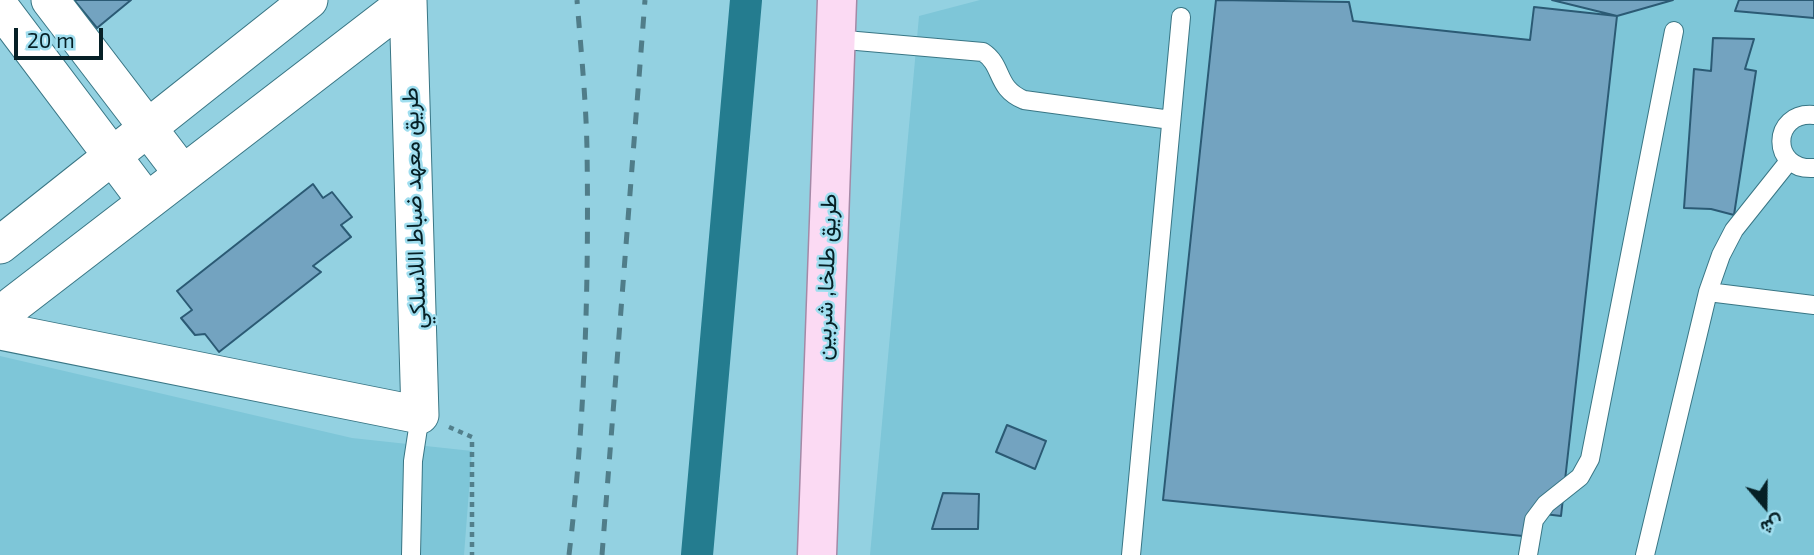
<!DOCTYPE html>
<html>
<head>
<meta charset="utf-8">
<style>
  body { margin:0 }
  #map { position:relative; width:1814px; height:555px; overflow:hidden; background:#93d1e1; font-family:"Exo 2",Vazirmatn,sans-serif }
  canvas { display:block }
  .north { position:absolute; left:1730px; top:471px; width:70px; height:70px; -webkit-text-stroke:5px #a0deef; paint-order:stroke; rotate:160deg; font-size:19px; font-weight:700; line-height:28px; text-align:center; color:#062026 }
  .north::after { content:''; display:block; margin:auto; width:24px; height:32px; background:#062026; clip-path:polygon(50% 0,100% 100%,50% 72%,0 100%) }
  .scale { position:absolute; left:14px; top:28px; width:89px; height:32px; box-sizing:border-box; border:4px solid #062026; border-top:0; padding-left:9px; font-size:21px; line-height:24px; white-space:nowrap; color:#062026; -webkit-text-stroke:5px #a0deef; paint-order:stroke }
</style>
</head>
<body>
<div id="map">
<canvas width="1814" height="555"></canvas>
<div class="north">ش</div>
<div class="scale">20 m</div>
</div>
<script>
const c = document.querySelector('canvas').getContext('2d');
c.lineJoin = 'round';
function paint(path, color) { c.fillStyle = color; c.fill(path, 'evenodd'); }
function stroke(path, color, width, dash) { c.strokeStyle = color; c.lineWidth = width; c.lineCap = dash ? 'butt' : 'round'; c.setLineDash(dash || []); c.stroke(path); }
function label(font, color, halo, rows, align = 'center') {
  c.font = font + ' "Exo 2",Vazirmatn,sans-serif'; c.lineWidth = 5; c.setLineDash([]); c.textBaseline = 'middle'; c.strokeStyle = halo; c.fillStyle = color; for (const [text, x, y, turn = 0] of rows) {
    c.save(); c.translate(x, y); c.rotate((+turn || 0) * Math.PI / 180); c.textAlign = isNaN(turn) ? turn : align; if (halo) c.strokeText(text, 0, 0); c.fillText(text, 0, 0); c.restore();
  }
}
paint(new Path2D(`
  M980,0H1814V555H870L919,16Z
  M0,356L352,438L472,451L464,555H0Z`), '#7ec6d8');
stroke(new Path2D(`
  M697,555L746,0`), '#247c8f', 32);
const building = new Path2D(`
  M74,0H131L97,28Z
  M1216,0L1349,2L1353,21L1530,40L1534,7L1617,16L1561,516L1536,513L1533,537L1163,500Z
  M1552,0H1673L1617,16Z
  M1739,0H1814V18L1735,11Z
  M1713,38L1754,39L1745,69L1756,71L1734,215L1711,209L1684,208L1694,69L1711,71Z
  M313,184L323,198L332,192L352,217L341,225L351,237L313,266L321,272L219,352L205,334L195,335L181,318L192,310L177,291Z
  M1007,425L1046,441L1035,469L996,452Z
  M943,493L979,494L978,529H932Z`);
paint(building, '#73a3c0');
stroke(building, '#2b5a74', 2);
const lane = new Path2D(`
  M834,39L983,52C1004,66 995,88 1024,100L1171,120
  M1814,115C1771,111 1770,171 1814,168
  M1708,292L1814,305
  M411,555L413,461L420,415
  M1131,555L1181,17
  M1528,555L1534,520L1546,504L1580,477L1590,459L1674,31
  M1645,555L1708,292L1721,255L1734,230L1789,161`);
const street = new Path2D(`
  M50,0L183,174
  M0,7L147,202
  M0,245L309,0
  M13,305L408,1
  M0,331L420,415L408,0`);
const primary = new Path2D(`
  M817,555L837,0`);
stroke(lane, '#397685', 20);
stroke(street, '#397685', 39);
stroke(primary, '#a489a6', 41);
stroke(new Path2D(`
  M449,427L472,437V555`), '#527f8b', 4.5, [5, 5]);
stroke(lane, '#fff', 18);
stroke(street, '#fff', 37);
stroke(primary, '#fbdaf3', 38);
stroke(new Path2D(`
  M569,555C585,420 589,285 587,149C586,100 581,50 577,0
  M602,555L645,0`), '#507d89', 5, [12, 12]);
label('23px', '#062026', '#a0deef', [
  ["طريق معهد ضباط اللاسلكي",414,208,-92],
  ["طريق طلخا, شربين",826,277,-88]
]);
</script>
</body>
</html>
